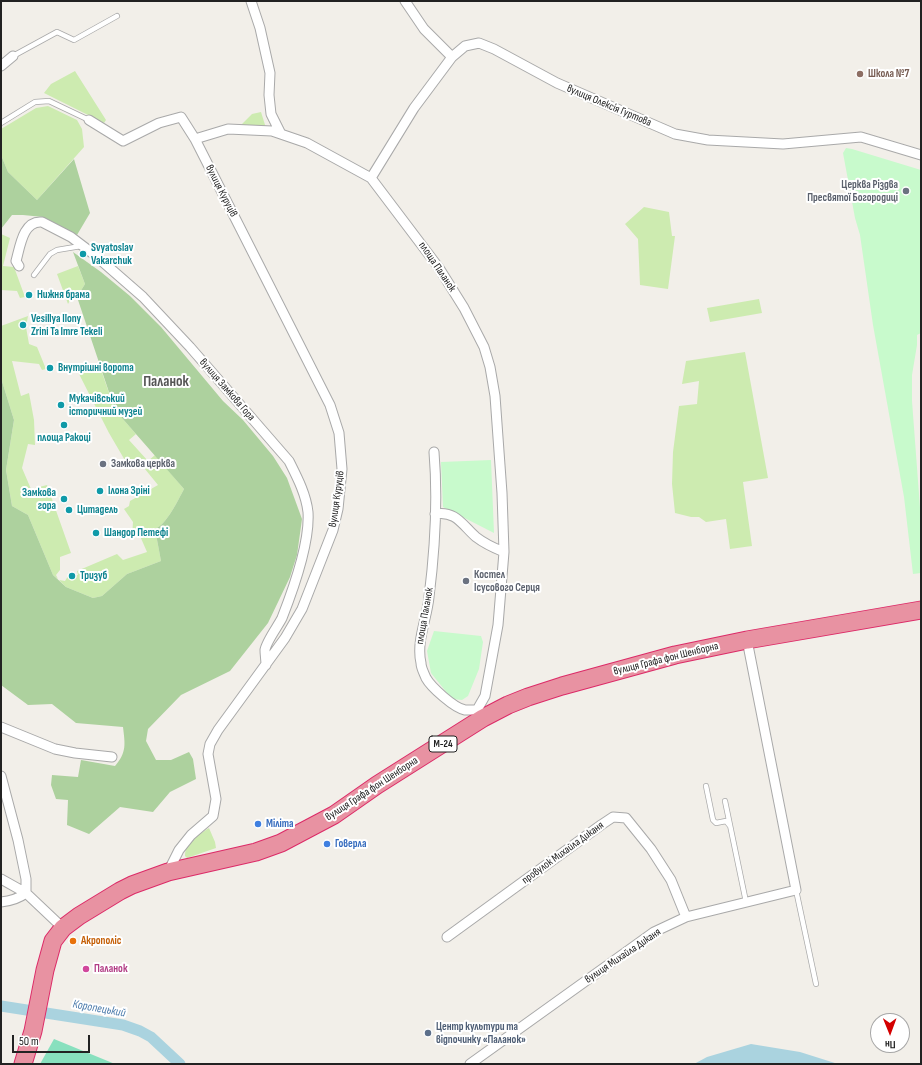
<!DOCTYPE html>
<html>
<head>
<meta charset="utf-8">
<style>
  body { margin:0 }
  #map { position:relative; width:922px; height:1065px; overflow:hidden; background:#f2efe9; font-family:"Sofia Sans Condensed",sans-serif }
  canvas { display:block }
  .frame { position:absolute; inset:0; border:2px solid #222; pointer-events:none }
  .north { position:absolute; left:870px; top:1013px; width:40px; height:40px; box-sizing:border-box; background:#fff; border:1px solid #a7a7a7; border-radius:50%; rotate:179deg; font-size:11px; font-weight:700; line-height:16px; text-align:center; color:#222 }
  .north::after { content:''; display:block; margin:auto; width:14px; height:18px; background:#d40000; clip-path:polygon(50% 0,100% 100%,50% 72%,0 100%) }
  .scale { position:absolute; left:12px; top:1035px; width:78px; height:18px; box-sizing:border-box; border:2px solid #222; border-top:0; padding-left:5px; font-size:12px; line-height:14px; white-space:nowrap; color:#222; -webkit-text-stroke:3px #fff; paint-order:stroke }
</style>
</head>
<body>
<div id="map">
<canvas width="922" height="1065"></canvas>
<div class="frame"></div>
<div class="north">Пн</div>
<div class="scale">50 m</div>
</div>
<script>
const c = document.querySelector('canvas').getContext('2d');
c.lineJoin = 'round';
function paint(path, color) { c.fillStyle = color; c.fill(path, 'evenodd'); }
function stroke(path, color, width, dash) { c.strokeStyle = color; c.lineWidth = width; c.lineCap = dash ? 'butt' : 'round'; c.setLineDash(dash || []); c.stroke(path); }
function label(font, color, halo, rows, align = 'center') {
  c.font = font + ' "Sofia Sans Condensed",sans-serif'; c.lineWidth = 4; c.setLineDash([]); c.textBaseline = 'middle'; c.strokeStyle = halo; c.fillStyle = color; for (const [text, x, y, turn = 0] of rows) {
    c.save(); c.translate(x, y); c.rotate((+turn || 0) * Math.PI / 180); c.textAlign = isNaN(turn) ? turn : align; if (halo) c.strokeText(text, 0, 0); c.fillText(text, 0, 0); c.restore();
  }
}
paint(new Path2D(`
  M75,71L106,120L104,123L44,93L51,84Z
  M48,106L77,120L82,129L84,147L37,200L8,172L1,155V129L36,108Z
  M261,112L266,128L240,126L252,114Z
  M644,207L669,212L672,236H675L668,289L640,285L638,239L625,224Z
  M1,234L10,238L3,266L14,267L25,297L20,298L17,291L1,290Z
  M78,266L85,284L77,297L73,295L68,304L57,274Z
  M759,299L762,313L710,322L707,308Z
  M28,316L26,327L29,344L37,347L46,369L42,370L39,364L12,361L21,396L29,393L34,420L35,445L28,444L22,468L31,489L47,485L71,553L60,557V570L56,575L58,579L53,575L28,515L12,506L6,470L14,420L1,378V326Z
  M745,352L768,478L743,482L752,546L730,549L726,519L706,522L699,517H691L675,513L672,484L673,452L679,406L697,404L699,381L682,384L686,361Z
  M100,367L115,410L136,434L129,440L148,461L155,455L184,489C178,500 167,524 155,529L161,561L127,574L102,596L93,598L66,587L59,580L65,581L68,576L78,575L77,571L117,554L123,560L147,552L140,536L132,537L133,522L124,509L129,506L130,501L158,485L140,463L130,469L109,433L79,374Z
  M209,828L215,842L216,848L187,858L185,856C185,842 198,835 209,828Z`), '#cdebb0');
paint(new Path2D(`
  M1,155L8,172L37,200L74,159L90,213L77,235L43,217L23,215H12L1,229Z
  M73,252L101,272L130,296L161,327L223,401L243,420L273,456L287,478L302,519L297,555L290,577L268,623L230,671L181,695L148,729L146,741L156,760H171L189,752L193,759L196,779L170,792L153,812L120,807L89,834L67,825L68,800L56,799L51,785L52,775L78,777L81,760L115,766C127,752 125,744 123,727L76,723L52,704L28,705L1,685V378L14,420L6,470L12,506L28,515L53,575L66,587L93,598L102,596L127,574L161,561L155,529C167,524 178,500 184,489L115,410L77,297L85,284Z`), '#add19e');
paint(new Path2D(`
  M846,148L852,149L921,170V333L917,335V345L912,375V401L921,521V573L913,574L904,497L873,325L860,235L855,218L843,153Z
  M491,460L494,533L443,507L441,462Z
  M434,631L481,636L483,642L479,669L468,696L462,700L452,699L431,673L427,651Z`), '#c8facc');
paint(new Path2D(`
  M54,1039L115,1064H40Z`), '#88e0be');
paint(new Path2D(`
  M751,1044L800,1052L838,1064H694L707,1057Z`), '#aad3df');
stroke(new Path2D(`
  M1,1006L123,1025L140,1031L151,1037L180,1064`), '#aad3df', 11);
const lane = new Path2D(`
  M13,56L57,32L74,40L117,16
  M1,123L35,102L49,101L89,120
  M34,275L50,254L57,250L81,246
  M706,786L713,820L716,823L726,821L730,826
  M725,801L746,902
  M796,890L816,984`);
const street = new Path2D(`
  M251,1L260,28L270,73L269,95L271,114L281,134
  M405,1L424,29L452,57
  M1,66L13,56
  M89,120L123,141L159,123L181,117L195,139L330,405L339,433L342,469L338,509L333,530L302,609L285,638L218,730L210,744L208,754L216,799L213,816L191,835L179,850L168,872
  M195,139L228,129L272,131L307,143L371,178L439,268L464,308L484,347L490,367L495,396L502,493L504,552L498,625L485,696L477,710L483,718
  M371,178L414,108L452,57L465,46L479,43L494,49L557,83L675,134L708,140L783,144L861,137L921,155
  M19,266L16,261C20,247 23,220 42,222L71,237L96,256L143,297L190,347L289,461C297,477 306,494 308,512C310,542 293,590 282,618C278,626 266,642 265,650C265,655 266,660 266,665
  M434,452C438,500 435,549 429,597C427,619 416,641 421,663C421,668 424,673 426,678C431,687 454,708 465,710C469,710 473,710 477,710
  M435,514C456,510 463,526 476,537C485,544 494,548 504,552
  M1,727L55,749L75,753L112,757
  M1,776L18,840L26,879V893
  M1,879L26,893L63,928
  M1,902C11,901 18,899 26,893
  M447,937L601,825L613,817L626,818L651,849L671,880L686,917
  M470,1064L654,932L686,917L796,890L747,640`);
const highway = new Path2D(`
  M23,1064L33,1031L45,970L53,941L63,928L79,916L120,891L132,885L168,872L256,852L281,843L334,815L377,785L483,718L508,705L528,697L562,686L675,655L747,640L921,610`);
stroke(lane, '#a9a9a9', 6);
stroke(street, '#a9a9a9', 11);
stroke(highway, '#dc2a67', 19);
stroke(lane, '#fff', 4.5);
stroke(street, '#fff', 9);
stroke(highway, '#e892a2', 17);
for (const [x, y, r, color] of [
  [860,74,4,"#8d6e63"],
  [906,191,4,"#6b7280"],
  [83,254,4,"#0f9aa8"],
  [29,295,4,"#0f9aa8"],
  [23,325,4,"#0f9aa8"],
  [50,368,4,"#0f9aa8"],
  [61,405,4,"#0f9aa8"],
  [64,425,4,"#0f9aa8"],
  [103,464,4,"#6b7280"],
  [100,491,4,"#0f9aa8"],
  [64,499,4,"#0f9aa8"],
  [69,510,4,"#0f9aa8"],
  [96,533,4,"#0f9aa8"],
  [72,576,4,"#0f9aa8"],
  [466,581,4,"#6b7280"],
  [258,824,4,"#3f7fe0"],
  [327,844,4,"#3f7fe0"],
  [73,941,4,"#e8710a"],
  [86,969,4,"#d1479c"],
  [428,1033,4,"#5c6f8a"]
]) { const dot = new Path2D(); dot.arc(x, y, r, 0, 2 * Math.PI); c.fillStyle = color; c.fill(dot); stroke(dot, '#fff', 1.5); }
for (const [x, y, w] of [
  [443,744,28]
]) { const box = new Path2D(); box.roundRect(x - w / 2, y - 8, w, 16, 3); c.fillStyle = '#fff'; c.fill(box); stroke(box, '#222', 1); }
label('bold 10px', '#222', null, [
  ["М-24",443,744]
]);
label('bold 11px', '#785e54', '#fff', [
  ["Школа №7",868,74]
], 'left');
label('11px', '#222', '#fff', [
  ["вулиця Олексія Гуртова",609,106,23],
  ["вулиця Куруців",221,191,63],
  ["площа Паланок",437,267,56],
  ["вулиця Замкова Гора",227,390,49],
  ["вулиця Куруців",337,499,-82],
  ["площа Паланок",425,616,-80],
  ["вулиця Графа фон Шенборна",666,659,-14],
  ["вулиця Графа фон Шенборна",372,789,-33],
  ["провулок Михайла Диканя",563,853,-36],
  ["вулиця Михайла Диканя",623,956,-34]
]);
label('bold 11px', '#5b616d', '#fff', [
  ["Церква Різдва",898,185,"right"],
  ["Пресвятої Богородиці",898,198,"right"],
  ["Замкова церква",111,464],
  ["Костел",474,575],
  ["Ісусового Серця",474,588]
], 'left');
label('bold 11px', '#0d838f', '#fff', [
  ["Svyatoslav",91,248],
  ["Vakarchuk",91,261],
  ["Нижня брама",37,295],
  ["Vesillya Ilony",31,319],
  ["Zrini Ta Imre Tekeli",31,332],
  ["Внутрішні ворота",58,368],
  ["Мукачівський",69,399],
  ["історичний музей",69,412],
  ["площа Ракоці",64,438,"center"],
  ["Ілона Зріні",108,491],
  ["Замкова",56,493,"right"],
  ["гора",56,506,"right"],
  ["Цитадель",77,510],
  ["Шандор Петефі",104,533],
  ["Тризуб",80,576]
], 'left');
label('bold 11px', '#366cbe', '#fff', [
  ["Міліта",266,824],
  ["Говерла",335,844]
], 'left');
label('bold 11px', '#c56008', '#fff', [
  ["Акрополіс",81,941]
], 'left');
label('bold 11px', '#b23c85', '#fff', [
  ["Паланок",94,969]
], 'left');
label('bold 11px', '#4e5e75', '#fff', [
  ["Центр культури та",436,1027],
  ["відпочинку «Паланок»",436,1040]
], 'left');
label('italic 12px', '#4a7aab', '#fff', [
  ["Коропецький",99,1009,10]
]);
label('bold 15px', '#555', '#fff', [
  ["Паланок",166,382]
]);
</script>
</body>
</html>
